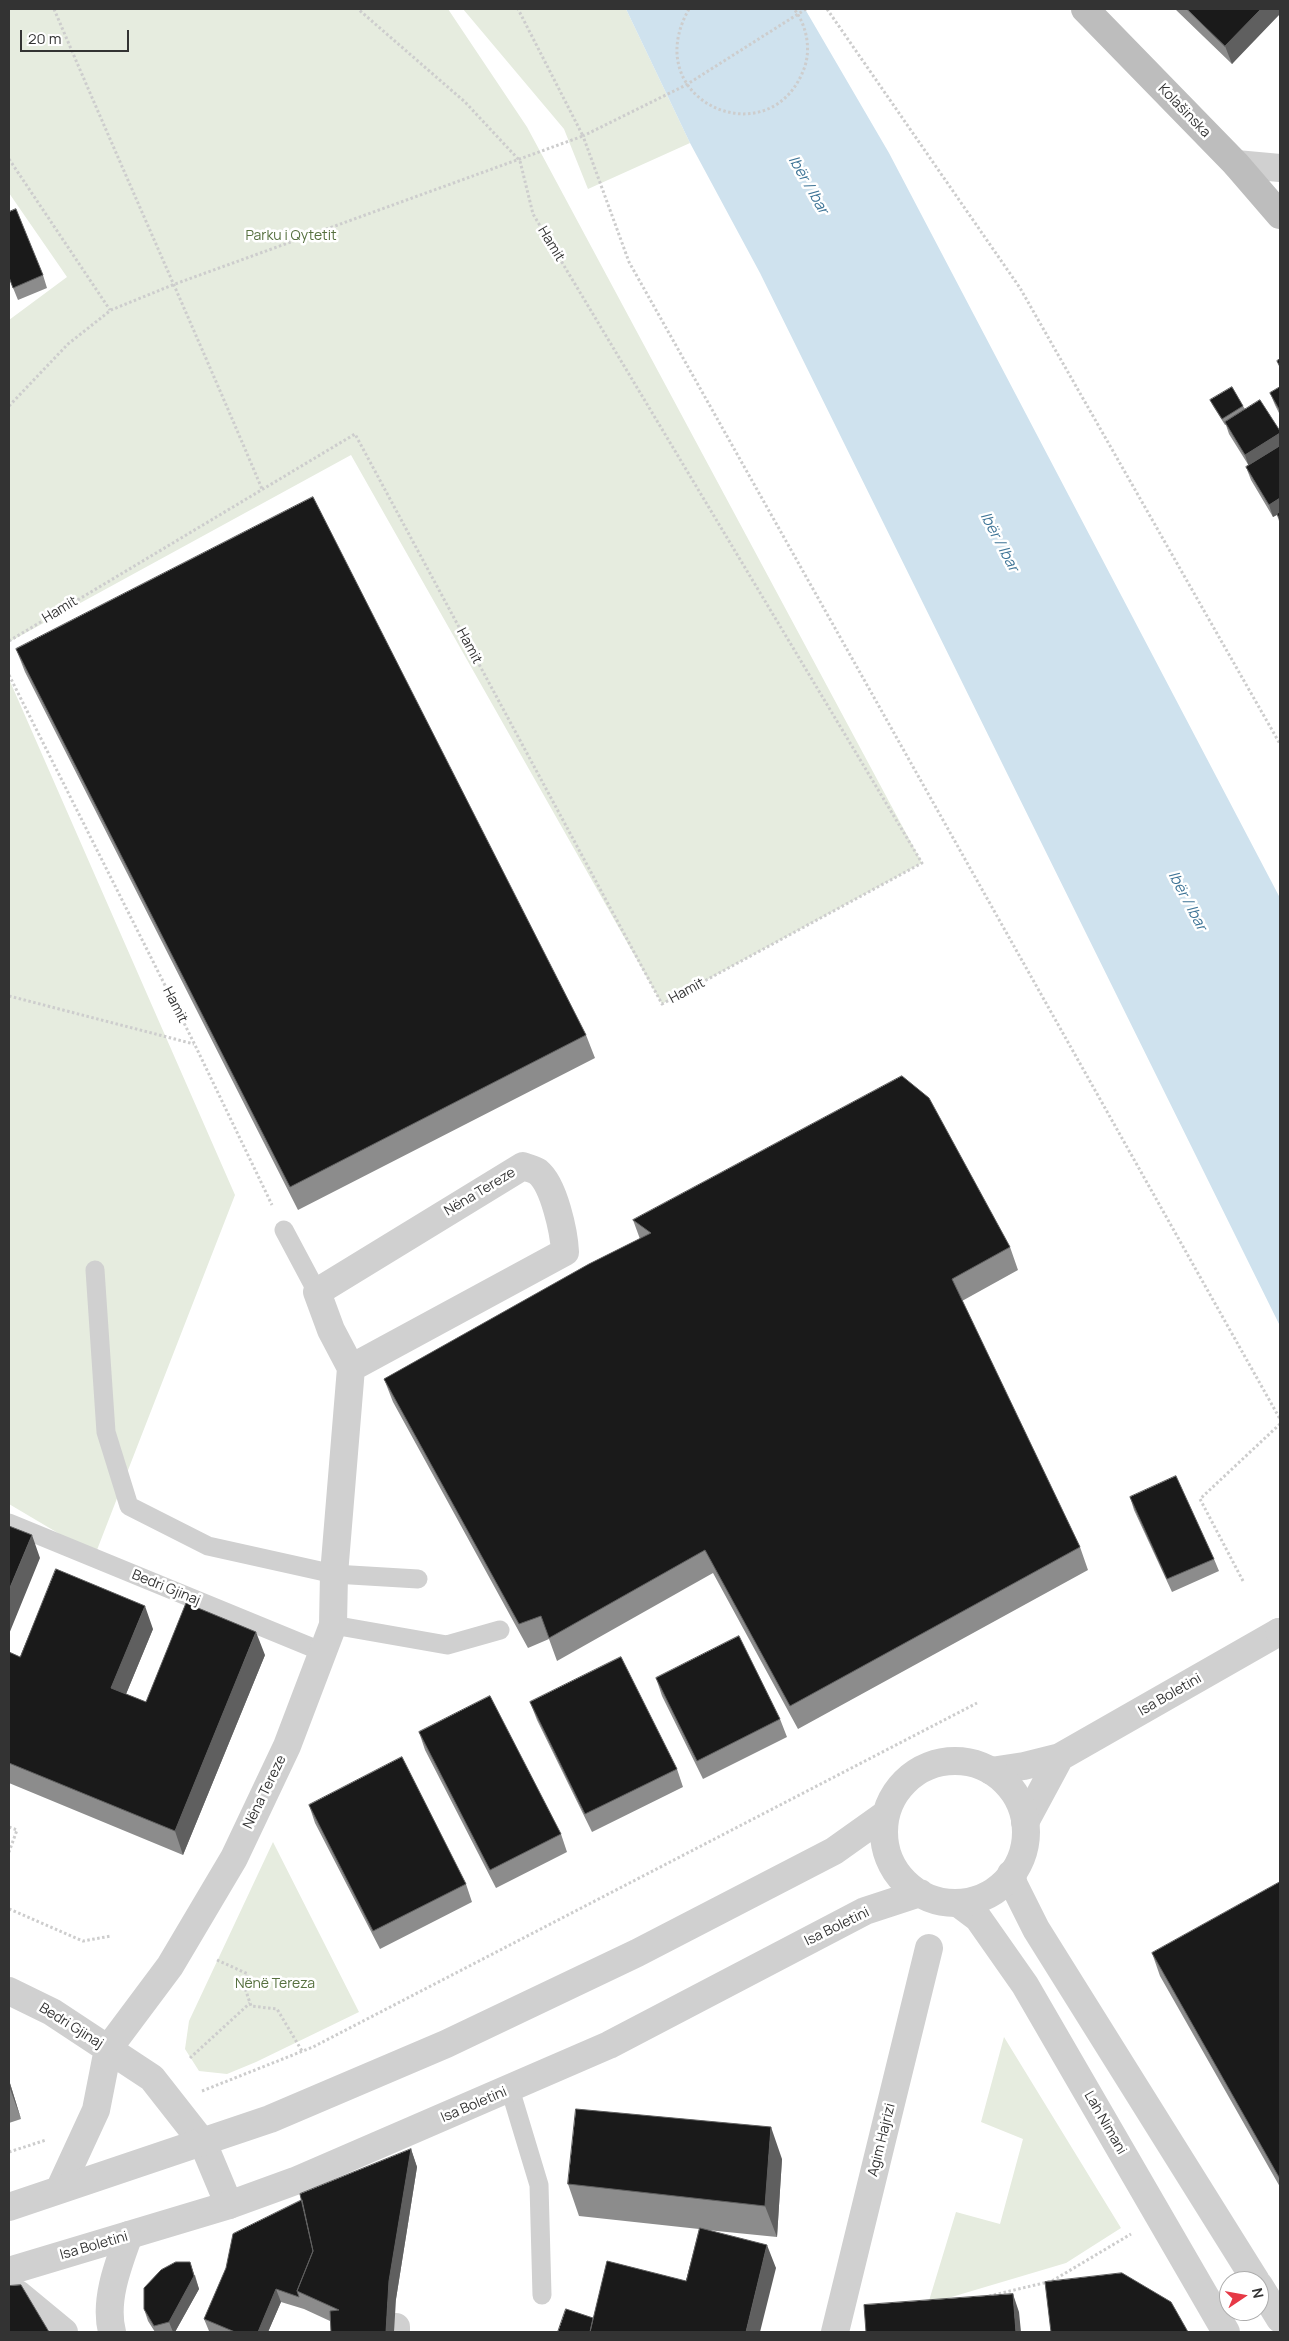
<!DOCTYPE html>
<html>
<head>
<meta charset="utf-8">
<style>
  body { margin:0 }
  #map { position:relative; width:1289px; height:2341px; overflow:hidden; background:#fff; font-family:Manrope,sans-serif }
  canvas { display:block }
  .frame { position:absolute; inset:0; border:10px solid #333; pointer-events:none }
  .north { position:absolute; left:1219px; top:2271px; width:50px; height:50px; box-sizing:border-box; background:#fff; border:1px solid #adadad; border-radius:50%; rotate:78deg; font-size:14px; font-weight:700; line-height:20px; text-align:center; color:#333 }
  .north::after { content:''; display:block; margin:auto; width:18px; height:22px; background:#e63946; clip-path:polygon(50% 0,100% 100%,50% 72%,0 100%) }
  .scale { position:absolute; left:20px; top:30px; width:109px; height:22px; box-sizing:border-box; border:2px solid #333; border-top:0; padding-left:6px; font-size:15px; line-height:18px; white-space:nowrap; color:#333; -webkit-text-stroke:4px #fff; paint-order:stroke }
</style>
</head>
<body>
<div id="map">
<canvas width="1289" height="2341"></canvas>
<div class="frame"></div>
<div class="north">N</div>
<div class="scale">20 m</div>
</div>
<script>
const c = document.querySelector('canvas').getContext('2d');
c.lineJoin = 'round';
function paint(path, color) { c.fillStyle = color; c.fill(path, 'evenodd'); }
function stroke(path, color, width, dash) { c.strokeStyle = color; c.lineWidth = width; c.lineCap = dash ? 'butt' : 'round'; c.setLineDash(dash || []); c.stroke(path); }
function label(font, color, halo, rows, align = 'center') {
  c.font = font + ' Manrope,sans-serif'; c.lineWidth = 5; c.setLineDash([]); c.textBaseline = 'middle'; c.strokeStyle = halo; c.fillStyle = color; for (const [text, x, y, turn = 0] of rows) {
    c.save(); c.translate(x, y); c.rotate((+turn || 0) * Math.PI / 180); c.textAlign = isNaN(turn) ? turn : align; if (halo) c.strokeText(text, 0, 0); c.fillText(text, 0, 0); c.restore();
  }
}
paint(new Path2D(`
  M9,9H448L527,127L922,863L662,1004L351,455L9,642V320L67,277L9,193Z
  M463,9H626L690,143L588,189L564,129Z
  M9,679L235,1195L95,1555L9,1504Z
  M273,1842L359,2012L256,2062L227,2074L199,2071L185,2049L189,2021Z
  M1004,2037L1121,2228L1066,2263L928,2304L956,2212L1000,2224L1023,2139L981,2122Z`), '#e6ecdf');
paint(new Path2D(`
  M626,9H805L889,153L1280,898V1326L760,273L690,143Z`), '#cfe2ee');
stroke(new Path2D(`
  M54,9C122,169 194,328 262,489
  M689,9C636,102 773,160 805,66C811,47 806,24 794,9
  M806,9L686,85L583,136L629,262L1280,1419
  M827,9L1020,288L1280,744
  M9,159L110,310
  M9,406L68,344L111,310L175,284L583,136L518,9
  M9,641L355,434L662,1004L922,863L533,214L520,161L465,102L358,9
  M9,675L195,1045L272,1205
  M9,996L194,1044
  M1243,1581L1200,1499L1280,1424
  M9,1827L17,1830L9,1852
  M9,1909L83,1941L111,1936
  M217,1960L248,1974L244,1985L251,2006L277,2009L302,2051
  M190,2058L250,2003
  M202,2091L313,2047L977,1703
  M9,2152L46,2140
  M989,2296L1052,2281L1131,2234`), '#cdcdcd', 3, [2.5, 2.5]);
stroke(new Path2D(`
  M284,1230L317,1292
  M95,1270L106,1432L129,1506L208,1546L334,1574L418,1579
  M9,1523L323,1652
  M333,1625L447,1645L500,1630
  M510,2089L539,2185L542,2295`), '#d0d0d0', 19);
stroke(new Path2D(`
  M991,1771L1024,1766L1060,1757L1279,1632
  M1025,1822L1060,1757
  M835,2332L929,1948`), '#d0d0d0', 28);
stroke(new Path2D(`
  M1279,1632H1280
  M1011,1874L1014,1885L1036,1929L1256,2281
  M958,1903L978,1918L1025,1985L1226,2332
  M9,1991L52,2012L152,2078L203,2143L229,2205
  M60,2188L96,2110L108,2049L170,1966L234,1858L287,1746L333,1625L334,1574L351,1368L331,1330L317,1292L523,1166C527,1168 534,1169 538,1172C554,1185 564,1232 565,1252L351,1368
  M1259,2285L1280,2319
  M9,2290L18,2294L64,2332
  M112,2332C104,2301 118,2265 129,2235
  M396,2332V2327`), '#d0d0d0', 28);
stroke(new Path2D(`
  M1236,164L1280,168
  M884 1832a71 71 0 1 1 142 0a71 71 0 1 1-142 0Z
  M9,2207L270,2119L446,2044L637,1953L834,1851L886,1814
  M9,2271L229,2205L295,2181L609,2045L865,1911L920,1893`), '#d0d0d0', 28);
stroke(new Path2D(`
  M1085,9L1236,164L1280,215`), '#bdbdbd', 28);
paint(new Path2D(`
  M1175,9H1280L1232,64Z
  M9,212L43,275L47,288L18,300L9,278Z
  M1280,387V415L1275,405L1270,393Z
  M1210,400L1243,406L1245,409L1280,431V524L1277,515L1273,517L1251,480L1246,467L1249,466L1229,434L1226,425H1225L1213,406Z
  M16,649L586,1035L595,1058L298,1210L25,672Z
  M633,1220L1010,1247L1018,1270L962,1301L1080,1547L1088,1570L798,1729L713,1573L557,1661L549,1639L528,1648L393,1402L384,1379L640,1239Z
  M1130,1497L1214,1559L1219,1571L1172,1592L1134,1510Z
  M153,1629L126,1694L146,1702L265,1655L183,1855L9,1783V1652L20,1657Z
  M656,1678L780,1719L787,1737L703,1779L662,1696Z
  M530,1702L677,1769L683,1787L592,1832L537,1720Z
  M419,1732L561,1834L567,1852L496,1888L425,1750Z
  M309,1805L466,1884L472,1902L380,1949L315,1823Z
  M1280,1882V2187L1160,1976L1152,1953Z
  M9,2080L21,2119L9,2123Z
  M411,2149L417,2167L396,2299L330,2321L304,2309L281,2302L268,2332H211L209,2331L204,2319Z
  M782,2159L777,2237L707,2230L776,2268L593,2318L686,2281L699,2229L579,2216L568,2184Z
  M195,2275L199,2289L175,2332H155L148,2321L144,2309Z`), '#8c8c8c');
paint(new Path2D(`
  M1261,9H1280V14L1232,64L1225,46Z
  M1280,433V448L1249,467L1245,455Z
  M1280,498V513L1273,517L1269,505Z
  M32,1535L40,1558L9,1634V1590Z
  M145,1606L153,1629L119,1711L111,1688Z
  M256,1632L265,1655L183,1855L175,1831Z
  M9,2080L21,2119L9,2086Z
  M771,2127L782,2159L777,2237L765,2206Z
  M411,2149L417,2167L396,2299L394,2332H386L389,2281Z
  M767,2245L776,2268L760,2332H746Z
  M190,2262L199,2289L175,2332H173L169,2322Z
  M276,2289L281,2302L268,2332H258Z
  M1013,2294L1019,2312L1021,2332H1016Z`), '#5f5f5f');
const building = new Path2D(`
  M1187,9H1261L1225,46Z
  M16,209L43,275L13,288L9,277V212Z
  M1280,359V367L1277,361Z
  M1232,387L1243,406L1222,419L1210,400Z
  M1280,387V411L1270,393Z
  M1260,400L1280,431V433L1245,455L1225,422Z
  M1280,446V498L1269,505L1246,467Z
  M313,497L586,1035L290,1187L16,649Z
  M1280,512V520L1277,514Z
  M902,1076L929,1098L1010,1247L952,1279L1080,1547L790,1706L705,1550L549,1638L541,1616L519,1624L384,1379L589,1264L651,1233L633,1220Z
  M1176,1476L1214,1559L1167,1579L1130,1497Z
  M9,1526L32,1535L9,1590Z
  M56,1569L145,1606L111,1688L146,1702L186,1603L256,1632L175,1831L9,1763V1652L20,1657Z
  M739,1636L780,1719L697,1761L656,1678Z
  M621,1657L677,1769L585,1814L530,1702Z
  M490,1696L561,1834L490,1870L419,1732Z
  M402,1757L466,1884L373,1931L309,1805Z
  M1280,1882V2179L1152,1953Z
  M576,2109L771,2127L765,2206L568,2184Z
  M411,2149L389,2281L386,2332H331L330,2311L339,2310L297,2291L313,2251L300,2194Z
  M302,2200L313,2251L297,2291L299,2297L276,2289L258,2332H235L204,2319L226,2268L233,2234Z
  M700,2228L767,2245L746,2332H590L607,2261L686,2281Z
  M176,2262H190L194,2276L169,2322L154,2326L144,2309V2288L161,2270Z
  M1122,2273L1171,2302L1188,2332H1051L1045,2282Z
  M21,2285L49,2332H9V2286Z
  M1013,2294L1016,2332H866L864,2305Z
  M566,2309L593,2318L590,2332H558Z`);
paint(building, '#1a1a1a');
stroke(building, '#5f5f5f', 1);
label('14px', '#333', '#fff', [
  ["Kolašinska",1184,111,46],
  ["Hamit",551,244,59],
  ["Hamit",60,610,-31],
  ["Hamit",469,646,62],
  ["Hamit",687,991,-28],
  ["Hamit",175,1005,63],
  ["Nëna Tereze",480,1192,-31],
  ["Bedri Gjinaj",166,1588,22],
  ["Isa Boletini",1170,1695,-30],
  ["Nëna Tereze",265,1792,-64],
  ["Isa Boletini",837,1927,-26],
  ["Bedri Gjinaj",71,2026,32],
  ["Isa Boletini",474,2105,-23],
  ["Lah Nimani",1105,2123,60],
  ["Agim Hajrizi",882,2140,-76],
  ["Isa Boletini",94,2246,-16]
]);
label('14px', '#56703f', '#fff', [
  ["Parku i Qytetit",291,236],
  ["Nënë Tereza",275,1984]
]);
label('italic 15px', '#3f7597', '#fff', [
  ["Ibër / Ibar",808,185,60],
  ["Ibër / Ibar",999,542,62],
  ["Ibër / Ibar",1187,901,62]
]);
</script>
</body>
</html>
